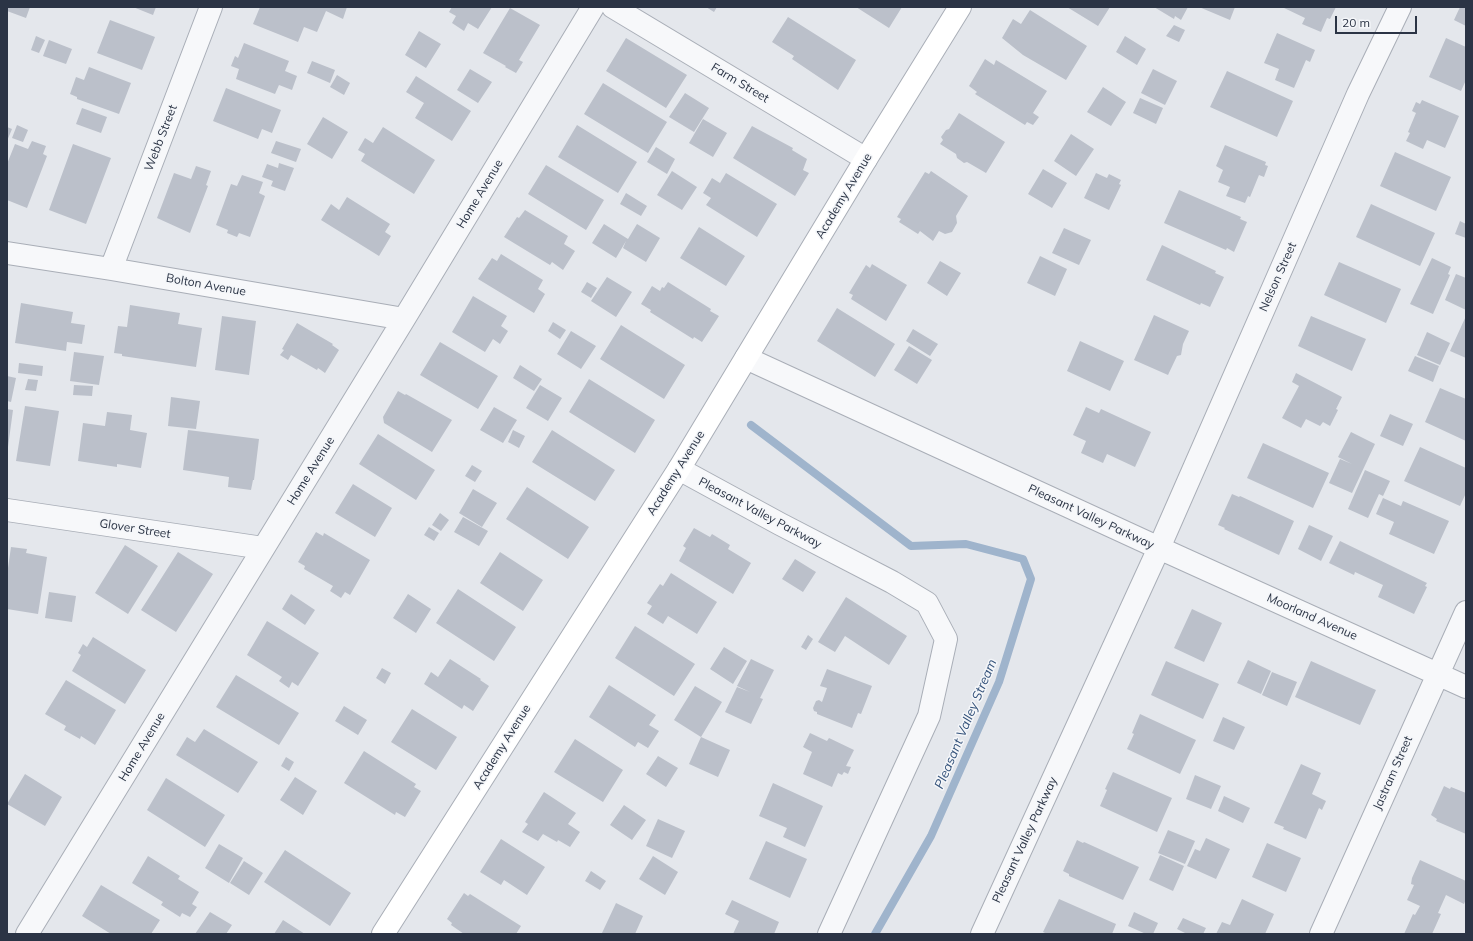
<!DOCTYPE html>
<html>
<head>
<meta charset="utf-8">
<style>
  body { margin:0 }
  #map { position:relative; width:1473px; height:941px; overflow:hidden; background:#e4e7ec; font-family:Mulish,sans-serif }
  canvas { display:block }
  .frame { position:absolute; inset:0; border:8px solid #2b3445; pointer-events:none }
  .scale { position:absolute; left:1335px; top:16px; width:82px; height:18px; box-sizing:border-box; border:2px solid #2b3445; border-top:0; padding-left:5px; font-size:12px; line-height:14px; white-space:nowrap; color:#2b3445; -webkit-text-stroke:3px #f4f6f9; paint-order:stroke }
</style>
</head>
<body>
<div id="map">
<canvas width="1473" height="941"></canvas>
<div class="frame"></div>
<div class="scale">20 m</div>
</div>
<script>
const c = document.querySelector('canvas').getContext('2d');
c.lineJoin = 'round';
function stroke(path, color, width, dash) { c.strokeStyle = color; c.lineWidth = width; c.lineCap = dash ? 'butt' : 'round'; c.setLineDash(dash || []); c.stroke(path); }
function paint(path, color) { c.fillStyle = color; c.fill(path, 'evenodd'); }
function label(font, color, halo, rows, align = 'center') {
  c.font = font + ' Mulish,sans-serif'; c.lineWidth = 3; c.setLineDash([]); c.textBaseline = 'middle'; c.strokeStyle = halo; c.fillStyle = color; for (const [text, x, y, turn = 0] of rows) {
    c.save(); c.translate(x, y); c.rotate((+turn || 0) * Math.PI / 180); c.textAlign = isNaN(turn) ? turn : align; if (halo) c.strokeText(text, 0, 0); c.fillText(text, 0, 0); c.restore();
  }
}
stroke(new Path2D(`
  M751,425L911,546L966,544L1023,559L1031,579L999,682L931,836L875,934`), '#9fb4cc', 8);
paint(new Path2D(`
  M7,7H30L26,18L7,11Z
  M133,7H156L153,15Z
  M260,7H347L343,19L326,11L317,32L304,27L298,42L253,24Z
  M452,7H492L478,29L468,23L464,31L452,23L456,16L449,12Z
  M706,7H717L714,12Z
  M856,7H902L889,28Z
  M1067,7H1110L1098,26Z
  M1154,7H1188L1181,20L1175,16L1174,19Z
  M1199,7H1235L1230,20Z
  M1282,7H1336L1330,19L1327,18L1321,32L1302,24L1305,18Z
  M1460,7H1466V26L1454,20Z
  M510,8L540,25L519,60L523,62L516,73L505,67L506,66L483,53Z
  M1030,10L1087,46L1066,80L1023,55L1002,38L1013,19L1021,24Z
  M788,17L856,60L838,90L792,59L794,56L772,42Z
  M110,20L155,37L142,70L97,53Z
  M1174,25L1185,30L1179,42L1166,36Z
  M419,31L441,44L426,68L405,55Z
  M1277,33L1315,50L1310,62L1306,60L1294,88L1275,80L1279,69L1264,63Z
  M36,36L45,40L39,53L31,50Z
  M1125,36L1146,49L1137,65L1116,52Z
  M626,38L687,75L666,108L606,71Z
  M1446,38L1466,47V80L1461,91L1429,77Z
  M49,40L72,49L66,64L43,56Z
  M244,43L289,61L285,71L297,76L292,90L279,85L275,94L236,79L239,69L231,66L235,56L238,58Z
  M985,59L994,65L996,60L1047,91L1033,113L1039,117L1033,125L1027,122L1025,125L975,94L977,92L969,86Z
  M312,61L335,70L330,83L307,73Z
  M89,67L131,83L119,114L77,99V97L70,94L76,77L84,80Z
  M470,69L492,82L478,103L457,90Z
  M1153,69L1177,81L1165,105L1141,93Z
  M1227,71L1293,101L1277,137L1210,107Z
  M337,75L350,83L344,95L330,87Z
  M416,76L471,111L452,141L415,118L424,103L406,92Z
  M603,83L667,122L648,153L584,114Z
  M1103,87L1126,102L1111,126L1087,112Z
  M226,88L281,110L272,133L262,129L258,139L213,121Z
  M685,93L709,108L694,132L669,117Z
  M1140,98L1163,108L1156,124L1133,113Z
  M1422,100L1459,116L1445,148L1427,140L1423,149L1406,141L1410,133L1408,132L1416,113L1412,111L1416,102L1420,104Z
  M82,108L107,117L101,133L76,124Z
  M959,113L1005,142L986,173L967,162L964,163L957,158L956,154L940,144L943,140L941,137L946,130L949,129Z
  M323,117L348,132L332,159L307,144Z
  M703,119L727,133L713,157L689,143Z
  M17,125L28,130L23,142L12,138Z
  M577,125L637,162L618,193L558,157Z
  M752,126L793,148L792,150L807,159L803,170L809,173L795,196L733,158Z
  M7,127L12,129L7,141Z
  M383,127L435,160L414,194L361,161L365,154L358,150L365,138L373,143Z
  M1071,134L1094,149L1076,176L1054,161Z
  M32,141L46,146L43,154L47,156L27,208L7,200V164L15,144L28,149Z
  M276,141L301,149L296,162L271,153Z
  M73,144L111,158L86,224L49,210Z
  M1225,145L1266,162L1265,165L1268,166L1264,177L1259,175L1250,197L1248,196L1245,203L1226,196L1230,187L1218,182L1223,170L1216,166Z
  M656,147L675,159L667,174L647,162Z
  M1395,152L1451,177L1436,211L1380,186Z
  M279,163L294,168L285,191L271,186L273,181L262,177L267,164L278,168Z
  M546,165L604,200L586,230L528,194Z
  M196,166L211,171L206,185L208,186L190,233L157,218L174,173L191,179Z
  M1043,169L1067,183L1052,208L1028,194Z
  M672,171L697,187L682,210L657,195Z
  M931,171L968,196L956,216L957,223L952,232L945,234L939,231L933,241L920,231L918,234L899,222L901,219L897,217L925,172L929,174Z
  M726,173L777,204L757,237L706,205L711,198L703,193L712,178L720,183Z
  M1096,173L1107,178L1109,174L1121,180L1119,184L1121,185L1109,210L1084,198Z
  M242,175L263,182L259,193L265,196L250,237L239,233L237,237L227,233L228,230L216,225L231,184L237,186Z
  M1179,190L1241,217L1240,219L1247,222L1234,252L1227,248L1226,250L1164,223Z
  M626,193L647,206L641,216L620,204Z
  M347,197L390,224L385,232L391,236L379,256L321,220L331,204L339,210Z
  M1371,204L1435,233L1420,266L1356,237Z
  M525,210L568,236L564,244L575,251L563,270L552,262L550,265L504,237L517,217L519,218Z
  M1460,221L1466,224V238L1455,234Z
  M604,224L628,239L637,224L660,238L646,262L623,248L626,241L616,258L592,243Z
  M699,227L745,256L726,286L680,258Z
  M1064,228L1091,240L1079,265L1052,253Z
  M1162,245L1216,271L1215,273L1224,277L1210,307L1201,303L1200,305L1146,280Z
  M501,254L543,280L538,289L545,294L534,313L478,279L492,258L497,261Z
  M1040,256L1067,269L1055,296L1027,283Z
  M1432,258L1451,267L1448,274L1450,275L1433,314L1410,304Z
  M940,261L961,273L947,296L927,283Z
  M1339,262L1401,289L1386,323L1324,295Z
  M872,264L907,285L886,321L851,299L853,295L849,293L866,265L870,268Z
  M1456,274L1466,278V310L1445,300Z
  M607,277L632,292L616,317L591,301Z
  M587,282L597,288L591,298L581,292Z
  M668,282L711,309L710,311L719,316L702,342L694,337L693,339L650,312L651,310L641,304L652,286L660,291L662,287L664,288Z
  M473,296L507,316L501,326L508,331L500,344L493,339L485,352L452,332Z
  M21,303L73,312L71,323L85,325L82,344L67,342L66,351L15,343Z
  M130,305L180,313L178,324L202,328L196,367L122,356V354L114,353L118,326L127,327Z
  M837,308L895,344L875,377L817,341Z
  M1154,315L1189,331L1183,344L1181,355L1177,356L1168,375L1134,360Z
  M222,316L256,321L249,375L215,370Z
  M1311,316L1366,339L1352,371L1298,346Z
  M1466,316V358L1450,351Z
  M553,322L566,330L560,339L548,331Z
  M297,323L333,344L332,345L339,350L325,373L318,368L317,370L291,355L288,360L280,355L284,350L282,349Z
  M621,325L685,365L664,399L600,359Z
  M913,329L938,344L930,356L906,341Z
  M571,331L596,346L581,369L557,354Z
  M1427,332L1450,343L1440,365L1417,355Z
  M1080,341L1124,361L1110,391L1067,371Z
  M440,342L498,376L478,409L420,375Z
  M909,346L932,360L917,384L894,370Z
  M74,352L104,356L99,385L70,381Z
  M1415,356L1439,366L1433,382L1408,371Z
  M19,363L43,366L42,376L18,373Z
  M520,365L542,379L534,391L513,378Z
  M1296,373L1342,397L1336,409L1338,410L1330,426L1323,422L1320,426L1306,419L1301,428L1282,418L1299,386L1292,382Z
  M7,376L16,378L11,402L7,401Z
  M28,379L38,380L36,391L25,390Z
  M589,379L655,420L635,453L569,412Z
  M74,385L93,386L92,396L73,395Z
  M540,385L562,398L548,421L526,408Z
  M1440,388L1466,399V441L1425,422Z
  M398,391L405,395L406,394L452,420L432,452L384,423L383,417Z
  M171,397L200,401L196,429L168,426Z
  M25,406L59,411L50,466L16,461Z
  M494,407L517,420L503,443L480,430Z
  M1086,407L1099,413L1101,409L1151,432L1135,467L1107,454L1103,463L1081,453L1086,441L1073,435Z
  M7,409L13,410L8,447H7Z
  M107,412L132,415L130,430L147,433L141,468L117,464V467L78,461L83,423L105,426Z
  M1390,414L1413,424L1403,446L1380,436Z
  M188,430L259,439L254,480H253L251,490L228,487L229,477L183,470Z
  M513,430L525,436L519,448L508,442Z
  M552,430L615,470L595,501L532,462Z
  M1351,432L1375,444L1352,493L1329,483L1340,459L1352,464L1338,457Z
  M378,434L435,470L416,500L359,464Z
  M1263,443L1329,473L1313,508L1247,478Z
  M1420,447L1466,468V493L1460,506L1404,481Z
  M472,465L482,471L475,482L465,476Z
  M1365,470L1390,481L1383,496L1379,494L1368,518L1348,509Z
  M353,484L392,508L375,537L335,513Z
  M527,487L589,527L568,559L506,519Z
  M473,489L497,503L482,527L459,513Z
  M1232,494L1239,497L1240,496L1294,521L1279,555L1224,529L1225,528L1218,525Z
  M1383,498L1401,506L1403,501L1449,521L1434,554L1389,534L1394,522L1376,514Z
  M440,513L449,520L441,531L432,525Z
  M463,517L488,531L479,546L454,532Z
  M1309,525L1333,536L1321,561L1298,549Z
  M429,527L439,533L434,541L424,535Z
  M694,528L710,537L712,534L730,545L728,549L751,563L733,594L679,561L686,548L683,546Z
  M316,532L323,536L324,533L370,560L350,595L345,592L341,598L330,591L333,586L304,569L305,566L298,562Z
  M1340,541L1427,583L1425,586L1427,587L1414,614L1378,597L1383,585L1355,572L1354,575L1329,563Z
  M125,545L158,566L128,614L95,593Z
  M11,547L27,549L26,553L47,557L38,614L7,609V575Z
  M178,552L213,574L176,632L141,610Z
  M500,552L543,580L523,611L480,583Z
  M795,559L816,572L803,592L782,579Z
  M671,573L717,602L697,634L668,616L663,624L647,614L652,606L647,603L660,584L663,586Z
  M458,589L516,627L494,661L436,623Z
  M49,592L76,596L72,622L45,618Z
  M291,594L315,610L305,625L282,609Z
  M408,594L431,609L416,633L393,618Z
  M846,597L907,636L889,665L845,636L835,652L818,642Z
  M1192,609L1222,623L1204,662L1174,648Z
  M267,621L319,653L298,686L292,682L289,688L279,681L282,677L247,655Z
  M635,626L695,664L674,696L615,658Z
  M808,635L813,639L806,650L801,647Z
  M93,637L146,670L125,704L72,671L81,655L78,653L83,644L87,647Z
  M724,647L747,661L733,684L710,669Z
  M450,659L481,679L480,680L489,686L473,711L464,705L462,709L424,684L431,672L438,677Z
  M751,659L774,670L760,698L763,699L751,724L725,712L737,687L750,692L737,686Z
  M1248,660L1271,671L1261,694L1237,683Z
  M1166,661L1219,684L1203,719L1151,695Z
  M1311,661L1376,690L1360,725L1295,697Z
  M382,668L391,673L385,684L376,678Z
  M827,669L872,686L861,714L858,713L852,728L817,714V712L814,711L813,708L816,701L819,700L822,702L827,688L820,686Z
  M1272,672L1297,682L1287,706L1262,695Z
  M236,675L299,713L279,745L216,707Z
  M66,680L116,710L95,745L81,736L80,739L64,730L66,726L45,714Z
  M609,685L656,715L649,725L659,731L648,748L638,742L635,747L589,717Z
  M695,686L722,702L701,737L674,720Z
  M344,706L367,720L358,735L335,721Z
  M412,709L457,737L436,770L391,742Z
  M1140,714L1196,740L1180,774L1127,749L1134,734L1132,733Z
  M1223,717L1245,727L1234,750L1213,741Z
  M204,729L258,762L238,793L176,755L187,737L195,742Z
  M810,733L827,741L829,738L854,750L846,766L851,767L848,774L844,772L842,775L838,773L832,787L803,774L812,752L803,747Z
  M701,737L730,750L718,777L689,764Z
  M575,739L623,770L603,802L554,772Z
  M364,751L416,784L414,787L421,791L405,817L396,812L395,815L344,783Z
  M658,756L678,768L666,787L646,774Z
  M286,757L294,762L289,771L281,766Z
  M1301,764L1321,773L1312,794L1326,801L1322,810L1319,808L1306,839L1283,829L1284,827L1274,823Z
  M1113,772L1172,798L1157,832L1100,806L1107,790L1105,789Z
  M25,774L62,797L45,826L7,804Z
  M1195,775L1221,786L1211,809L1186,799Z
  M295,777L317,791L303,815L280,800Z
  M166,778L225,815L205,847L147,810Z
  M773,783L823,806L805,847L783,837L787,828L759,816Z
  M1444,786L1450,789L1451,787L1466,793V834L1436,821L1437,819L1431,815Z
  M544,792L576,813L568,824L580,832L570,847L558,840L557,842L543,834L538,841L522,832L528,824L525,822Z
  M1224,796L1250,808L1243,823L1218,811Z
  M624,805L646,820L632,840L610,825Z
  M658,819L685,831L672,858L646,846Z
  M1168,830L1195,841L1185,864L1158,853Z
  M1206,838L1230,849L1216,879L1187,866L1195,849L1200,851Z
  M501,839L545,867L527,895L504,880L501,885L480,872Z
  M1077,840L1083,843L1084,842L1139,867L1123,900L1069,876V874L1063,871Z
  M766,841L807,859L790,898L749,879Z
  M1267,843L1301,858L1286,892L1252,877Z
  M219,844L243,858L229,883L205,868Z
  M285,850L351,893L330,926L264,882Z
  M1160,855L1184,866L1173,891L1149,880Z
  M148,856L180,876L178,879L199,892L192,904L197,907L190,917L182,913L180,917L161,905L163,902L132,883Z
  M653,856L678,872L665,895L639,879Z
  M1420,860L1466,881V899L1464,904L1446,895L1438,913L1441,914L1432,934H1404L1413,914L1415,915L1420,906L1407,900L1414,885L1411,884L1412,878Z
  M244,861L263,873L249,895L230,883Z
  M591,871L606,881L600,890L585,881Z
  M101,885L160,920L151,934H111L82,916Z
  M464,893L468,896L470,894L521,926L516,934H464L451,925L452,923L447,919Z
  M1059,899L1116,924L1112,934H1047L1043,932Z
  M1242,899L1274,914L1265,934H1216L1222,922L1230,925Z
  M732,900L779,922L774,934H733L739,921L725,914Z
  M616,903L643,916L635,934L602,933Z
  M210,912L232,925L226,934H195Z
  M1134,912L1158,923L1153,934H1146L1128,926Z
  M1183,918L1206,928L1203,934H1187L1177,929Z
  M283,920L305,934H274Z`), '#bbc0ca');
const street = new Path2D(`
  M613,7L866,159
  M7,253L111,269L404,319
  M111,269L211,7
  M746,358L1159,548L1466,687
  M679,469L780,524L892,582L927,603L946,639L929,716L829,934
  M7,510L263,548
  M27,934L404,319L593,7
  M982,934L1159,548L1358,94L1400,7
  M1321,934L1466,612`);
const secondary = new Path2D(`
  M383,934L679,469L866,159L960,7`);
stroke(street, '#a9aeb7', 24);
stroke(secondary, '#a9aeb7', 24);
stroke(street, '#f7f8fa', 22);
stroke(secondary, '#fff', 22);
label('12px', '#2b3445', '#f4f6f9', [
  ["Farm Street",740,83,31],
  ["Webb Street",161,138,-69],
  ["Home Avenue",480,194,-59],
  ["Academy Avenue",844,196,-59],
  ["Nelson Street",1278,277,-66],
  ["Bolton Avenue",206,285,10],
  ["Home Avenue",311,471,-58],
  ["Academy Avenue",676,473,-58],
  ["Pleasant Valley Parkway",760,513,28],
  ["Pleasant Valley Parkway",1091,517,25],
  ["Glover Street",135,529,9],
  ["Moorland Avenue",1312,617,24],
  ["Home Avenue",142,747,-59],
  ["Academy Avenue",502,747,-58],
  ["Jastram Street",1393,773,-66],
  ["Pleasant Valley Parkway",1025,840,-65]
]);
label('italic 13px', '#34527a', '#f4f6f9', [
  ["Pleasant Valley Stream",966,724,-67]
]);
</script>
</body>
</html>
